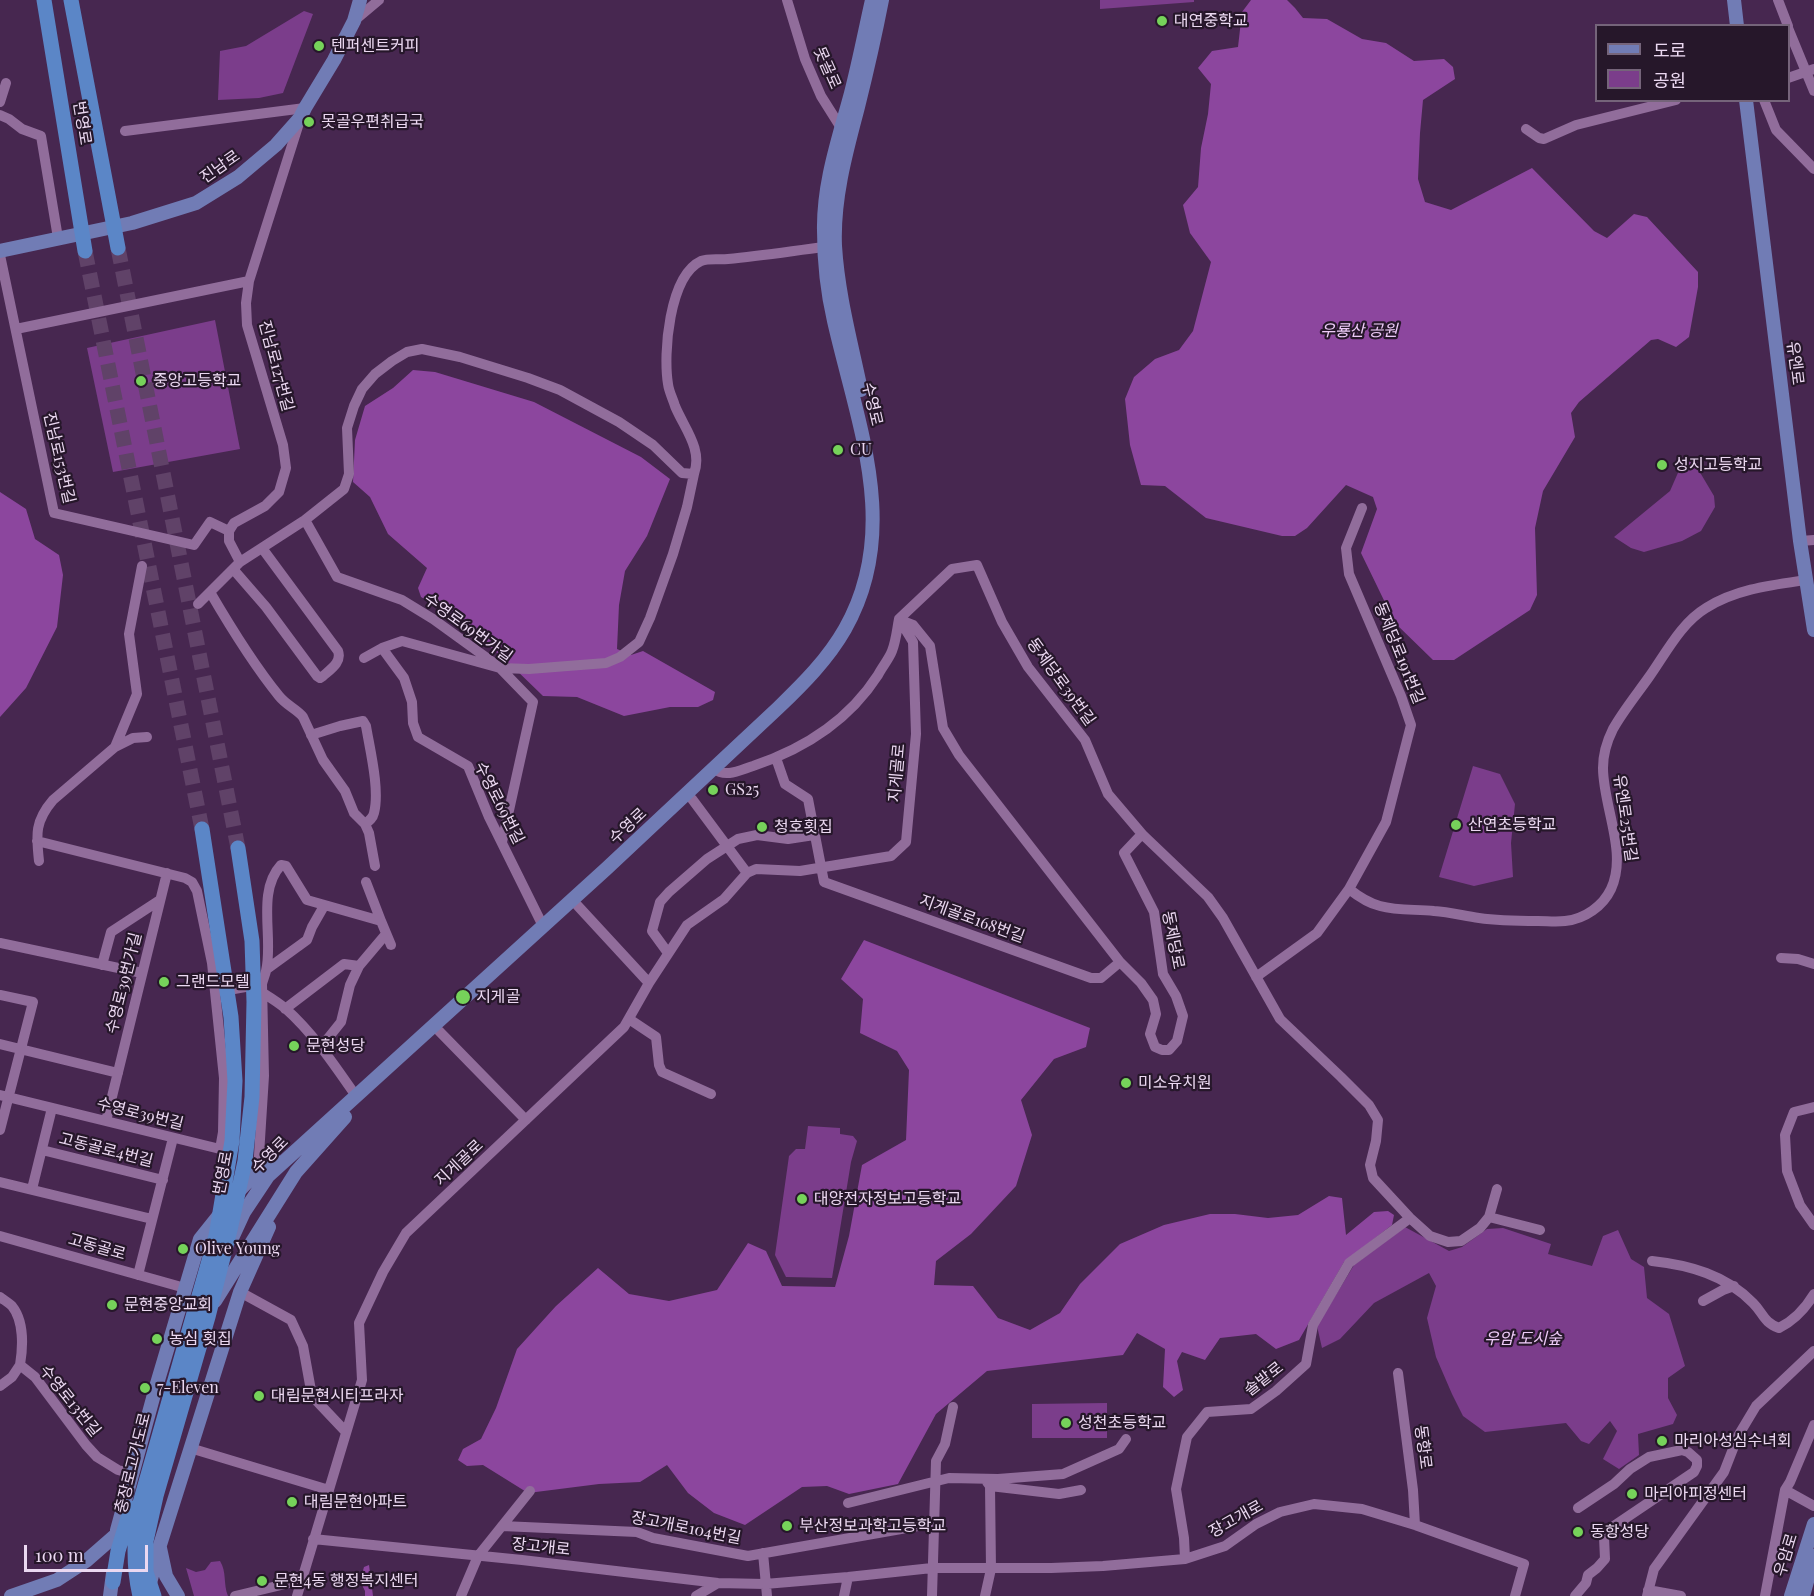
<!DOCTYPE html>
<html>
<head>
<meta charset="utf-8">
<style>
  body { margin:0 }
  #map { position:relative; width:1814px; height:1596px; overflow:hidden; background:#472750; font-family:"Playfair Display","Noto Sans KR",serif }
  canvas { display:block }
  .legend { position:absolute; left:1595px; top:24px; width:195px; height:78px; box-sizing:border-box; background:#26172a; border:2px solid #75647a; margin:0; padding:8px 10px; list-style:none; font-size:18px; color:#ebd8f1 }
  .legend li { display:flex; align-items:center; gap:12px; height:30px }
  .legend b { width:30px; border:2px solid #75647a }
  .scale { position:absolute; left:24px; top:1545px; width:124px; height:27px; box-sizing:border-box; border:3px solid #ebd8f1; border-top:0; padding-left:8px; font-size:18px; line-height:21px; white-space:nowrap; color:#ebd8f1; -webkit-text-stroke:4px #26172a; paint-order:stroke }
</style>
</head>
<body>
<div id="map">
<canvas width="1814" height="1596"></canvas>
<ul class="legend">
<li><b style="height:8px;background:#717cb5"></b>도로</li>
<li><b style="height:16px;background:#7b3d8b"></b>공원</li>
</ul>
<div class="scale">100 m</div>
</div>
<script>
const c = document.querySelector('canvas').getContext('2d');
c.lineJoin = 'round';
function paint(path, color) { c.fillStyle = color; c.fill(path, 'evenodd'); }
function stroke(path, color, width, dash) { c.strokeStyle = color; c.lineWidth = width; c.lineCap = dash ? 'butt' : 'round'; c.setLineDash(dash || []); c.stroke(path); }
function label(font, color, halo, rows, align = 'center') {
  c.font = font + ' "Playfair Display","Noto Sans KR",serif'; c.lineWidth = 4.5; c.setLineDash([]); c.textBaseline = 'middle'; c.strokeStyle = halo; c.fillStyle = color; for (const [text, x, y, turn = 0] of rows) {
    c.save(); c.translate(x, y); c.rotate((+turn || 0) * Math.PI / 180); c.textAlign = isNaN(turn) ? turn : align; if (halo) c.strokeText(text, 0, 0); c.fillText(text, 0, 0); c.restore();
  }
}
paint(new Path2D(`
  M1100,0H1194V2L1100,9Z
  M304,11L313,14L283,93L259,98L218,100L220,51L246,46Z
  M215,320L240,449L113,472L87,348Z
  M1684,459L1695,464L1714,496L1715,507L1701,531L1682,541L1644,552L1631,548L1614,537L1670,491Z
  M1473,766L1500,774L1515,804L1511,843L1513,877L1474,886L1439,877Z
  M808,1126L840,1128V1134L853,1136L857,1141L851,1162L832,1278L786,1277L775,1255L789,1156L796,1149H805Z
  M1405,1227L1449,1251L1462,1247L1487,1229L1503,1228L1551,1244L1548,1254L1592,1266L1603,1236L1618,1230L1631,1259L1644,1267L1647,1298L1669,1314L1685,1366L1668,1378V1398L1677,1415L1673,1424L1638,1434L1639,1455L1619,1469L1603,1459L1617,1431L1610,1421L1589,1444L1581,1441L1566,1423L1485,1432L1463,1416L1452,1394L1436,1357L1427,1318L1436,1286L1429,1273L1374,1303L1340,1339L1322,1348L1317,1326L1354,1265Z
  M1107,1403V1438H1032V1404Z
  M220,1561C227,1572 223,1584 228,1596H194L186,1568L196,1572L205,1570L211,1562Z`), '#7b3d8b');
paint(new Path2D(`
  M1251,0H1287L1295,8L1303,18L1327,19L1362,39L1386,43L1414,61L1444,59L1453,67L1455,79L1423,100L1420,133L1418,179L1425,202L1451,210L1532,168L1594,231L1607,238L1634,214L1647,217L1698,272V287L1689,337L1676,347L1658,339L1651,340L1579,402L1571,413L1575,437L1543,491L1535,528L1537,595L1530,610L1454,660H1433L1395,623L1361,553L1377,509L1373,497L1346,485L1307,528L1295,536H1282L1206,518L1165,486L1141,485L1130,445L1125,399L1134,377L1155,359L1179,350L1193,331L1211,262L1190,233L1183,205L1198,187L1201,148L1208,114L1211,84L1198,68L1212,51L1238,47L1242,12Z
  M413,370L435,372L534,402L641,457L670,479L647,536L625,571L619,605L617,649L631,655L643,651L715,692L713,700L698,707H670L624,716L577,697L543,696L510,664L455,617L421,597L418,588L427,568L388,534L370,497L353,482L355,440L365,406L393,388Z
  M0,492L26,509L35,539L59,555L63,575L57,627L26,688L0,717Z
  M864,940L1090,1028L1086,1047L1054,1059L1021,1100L1032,1135L1016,1186L971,1234L936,1261L934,1285L973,1286L998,1318L1030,1330L1060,1313L1080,1284L1120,1244L1164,1225L1210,1214H1235L1268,1218L1298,1215L1329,1196L1342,1198L1346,1235L1374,1212L1388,1211L1394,1215L1392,1225L1344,1262L1299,1340L1276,1349L1256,1334L1220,1338L1205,1360L1182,1352L1177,1361L1183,1390L1174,1397L1163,1387L1165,1349L1137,1333L1123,1355L987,1371L936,1414L898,1484L849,1494L827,1486L802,1487L745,1525L714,1513L688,1493L667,1465L640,1482L599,1484L528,1493L483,1465L467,1466L458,1460L463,1449L481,1439L496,1408L517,1349L556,1306L598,1268L629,1294L669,1301L717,1290L748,1243L766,1251L782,1286L835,1287L849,1236L862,1165L906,1140L909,1070L897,1051L860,1033L863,999L841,979Z
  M369,1565L373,1596H365V1591L360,1581L364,1567Z`), '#8c469e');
stroke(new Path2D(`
  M118,248L238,848
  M85,251L202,829`), '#604268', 15, [15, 8]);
stroke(new Path2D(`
  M787,0L805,59L821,96L843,131
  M1778,0L1788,26
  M354,21L379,0
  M1788,28L1814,91
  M1788,78L1814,69
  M1764,100L1776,130L1814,169
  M0,102L6,83
  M0,115L9,119L22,129L41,136L58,238
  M1526,129L1539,138L1544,139L1576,125L1676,100
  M125,131L305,108
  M0,255L54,513L194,545L210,522L229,531
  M16,329L249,281
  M305,520L337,577L402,600L433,619L498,666L533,702L502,842
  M1800,541L1814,540
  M240,562L229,541V531L234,523L265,506L279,492L286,468L283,445L247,325L246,303L249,281L300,120
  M233,569L266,607L317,676L320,678L323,676C331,669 342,662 338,651L262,548
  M210,592C231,628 253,664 279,696C287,706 297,709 303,717L323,760L345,791L354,813L365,824L369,833L375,866
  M198,604L240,562L305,520L344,489L349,474L347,428L354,406L362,389L375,374L392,361L407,352L422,349L460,357L528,378L560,390L619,422L653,445L682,473L694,474C703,449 684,428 675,406C673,399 669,392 668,384C663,354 669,276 701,261C709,258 719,260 728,259C760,256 792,251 824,247
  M899,619L952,569L977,565L1002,622L1028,667L1085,740L1108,794L1142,834L1208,897L1223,918L1280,1019L1341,1077L1369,1105L1378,1120L1376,1141L1370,1165L1373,1178L1410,1218L1430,1236L1448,1242L1461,1241L1480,1228L1489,1217L1497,1189
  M900,620L913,625L930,646L943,728L959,755L1120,962L1141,983L1153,1000L1156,1014L1150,1034L1155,1047L1162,1050H1169L1177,1041L1183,1016L1176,996L1163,974L1154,912L1124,853L1142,834
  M382,648L404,678L412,702L413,723L418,737L468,766L489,817L543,926
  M364,658L382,648L402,641L500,668L529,669L606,663L620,657L639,642L650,618L673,554L687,507L694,474
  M311,735L340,726L363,721L366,726C370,750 380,790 374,813C373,818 369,821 365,824
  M115,747L137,694L129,634L142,566
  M776,758L785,784L808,799L824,882L1091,978H1101L1120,962
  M714,769C726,778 740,770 753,766C804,749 849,720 878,675C882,667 889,659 892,651C896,641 897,629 899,619
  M692,799L747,873
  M39,861C36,834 35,821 53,800L115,747L133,738L147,737
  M366,882L381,921
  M1349,889C1359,897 1368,903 1380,906C1398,911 1416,909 1434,911C1450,912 1464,916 1479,918C1499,921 1518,921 1538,921C1547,921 1556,922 1565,921C1585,919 1603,906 1611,889C1628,853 1603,806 1603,768C1603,755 1607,741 1613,729C1623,711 1637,694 1649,677C1666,653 1681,623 1706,608C1736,589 1772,585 1806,580
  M577,905L649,983
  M0,943L142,973
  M668,953L652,931L660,902L669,892L707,859L738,839L757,835L788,839L814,835
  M1781,958L1798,959L1814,964
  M102,965L111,932L160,900
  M267,969L307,940L312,927L324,906
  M1256,977L1317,933L1349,889L1386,822L1411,725L1401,696L1349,574L1346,548L1362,508
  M262,984C263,980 265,975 266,971C274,939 256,892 281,865L286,866L307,900L381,921L391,945
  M223,991L262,984L264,1076L258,1171
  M263,993C271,998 279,1003 286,1009C314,1034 335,1066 356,1096
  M0,995L33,1002L0,1130
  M285,1009L344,964L359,966
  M629,1019L656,1037L659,1065L662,1072L711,1094
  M439,1031L526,1120
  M0,1044L118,1073
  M321,1047L341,1022L350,985L359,966L386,934
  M0,1095L220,1149L223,1132L224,1078L212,963L197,891L192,882L185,878L37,841
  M1814,1107L1794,1112L1785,1135L1787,1171L1800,1205L1814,1225
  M106,1121L167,873
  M42,1150L163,1180
  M0,1182L152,1219
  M32,1189L52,1108
  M1489,1217L1540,1230
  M0,1236L185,1288
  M1652,1261C1689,1265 1726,1275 1753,1303C1764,1314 1763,1322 1779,1328C1795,1320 1805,1309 1814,1294
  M138,1275L173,1138
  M240,1292L291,1320L303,1346L312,1396L346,1432
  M0,1297C4,1300 9,1303 12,1306C24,1321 23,1347 20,1365L35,1377L86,1445L97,1457L118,1470L133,1474
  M1703,1301L1723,1290L1734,1286
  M1398,1373L1413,1490L1415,1525
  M0,1386L12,1377L20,1365
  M190,1448L329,1490
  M987,1482L990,1486L1059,1494L1081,1490
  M1785,1490L1814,1506
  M848,1503L949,1478L998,1479L1063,1474L1119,1449L1126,1439
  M502,1526L637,1532L653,1538L748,1556L935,1523
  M313,1539L522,1560L718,1583L765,1584L848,1577L932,1568H1051L1103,1566L1185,1559L1225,1546L1256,1524L1280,1512L1314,1504L1362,1509L1415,1525L1524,1564L1515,1596
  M763,1553L767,1596
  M1185,1559L1184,1538L1176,1489L1187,1437L1207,1412L1251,1409L1276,1391L1306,1364L1313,1325L1349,1263L1410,1218
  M1648,1590L1681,1596
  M235,1596L302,1580
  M297,1596L362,1380L359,1323L383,1272L406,1233L624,1027L649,983L687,925L724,899L747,873L756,869L800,871L891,856L906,842L916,734L913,642L899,619
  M461,1596L478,1556L530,1491
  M696,1596L718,1583
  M844,1596L848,1577
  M932,1596L936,1461L945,1444L953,1407
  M985,1596L991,1569L990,1486
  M1575,1596L1586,1583L1588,1575L1597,1568L1605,1559L1604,1537L1608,1530L1694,1472L1697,1466V1460L1688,1452L1682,1450L1649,1457L1630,1469L1614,1484L1578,1508
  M1647,1596L1654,1569L1724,1472L1738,1436L1756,1406L1814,1351
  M1765,1596L1785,1490L1790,1482L1814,1425`), '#916d9b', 10);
stroke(new Path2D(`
  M1734,0L1737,26
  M1746,100L1800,541L1814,630
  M0,251L132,223L196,203L238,177L276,145L300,118L305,108L334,60L354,21L360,0
  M861,390C851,342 838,295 835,246C833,199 846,152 858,107C867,71 875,36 882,0
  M236,1194L258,1171L277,1162
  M232,1238L244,1212L268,1176L606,869L778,708C803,684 828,659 845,629C902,529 857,423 834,321C827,291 824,260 824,231C823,183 839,138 851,93C859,62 865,31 872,0
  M215,1301L296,1172L345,1117
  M117,1530L156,1387L200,1239L220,1214
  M160,1548L166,1576L178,1596
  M149,1587L160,1545L240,1292L269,1227
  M11,1596L57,1580L86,1561L126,1526
  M110,1596L113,1573
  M1791,1596L1814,1524
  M1803,1596L1814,1556`), '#717cb5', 14);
stroke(new Path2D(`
  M44,0L85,251
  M71,0L118,248
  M113,1582L118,1551L131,1508
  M140,1596C133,1567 134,1539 138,1510L216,1236L232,1141L235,1081L231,1017L202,829
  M154,1596L146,1572V1541L156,1496L208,1317L230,1230L245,1161L252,1097L254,1002L252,941L238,848`), '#5b86c7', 15);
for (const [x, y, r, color] of [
  [1162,21,6,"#76d25a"],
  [319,46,6,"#76d25a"],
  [309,122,6,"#76d25a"],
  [141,381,6,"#76d25a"],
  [838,450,6,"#76d25a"],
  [1662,465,6,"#76d25a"],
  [713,790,6,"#76d25a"],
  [1456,825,6,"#76d25a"],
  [762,827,6,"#76d25a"],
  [164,982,6,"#76d25a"],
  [463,997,8,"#76d25a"],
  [294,1046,6,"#76d25a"],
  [1126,1083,6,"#76d25a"],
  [802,1199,6,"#76d25a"],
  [183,1249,6,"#76d25a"],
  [112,1305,6,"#76d25a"],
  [157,1339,6,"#76d25a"],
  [145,1388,6,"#76d25a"],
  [259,1396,6,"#76d25a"],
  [1066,1423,6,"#76d25a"],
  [1662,1441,6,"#76d25a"],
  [1632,1494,6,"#76d25a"],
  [292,1502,6,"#76d25a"],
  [787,1526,6,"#76d25a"],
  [1578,1532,6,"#76d25a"],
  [262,1581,6,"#76d25a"]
]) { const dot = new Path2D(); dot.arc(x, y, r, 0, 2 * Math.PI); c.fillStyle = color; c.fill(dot); stroke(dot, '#26172a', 2); }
label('16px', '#ebd8f1', '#26172a', [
  ["대연중학교",1174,21],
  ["텐퍼센트커피",331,46],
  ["못골우편취급국",321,122],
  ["중앙고등학교",153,381],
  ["CU",850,450],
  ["성지고등학교",1674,465],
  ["GS25",725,790],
  ["산연초등학교",1468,825],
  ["청호횟집",774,827],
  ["그랜드모텔",176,982],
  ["지게골",476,997],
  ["문현성당",306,1046],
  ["미소유치원",1138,1083],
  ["대양전자정보고등학교",814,1199],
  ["Olive Young",195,1249],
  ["문현중앙교회",124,1305],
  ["농심 횟집",169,1339],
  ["7-Eleven",157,1388],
  ["대림문현시티프라자",271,1396],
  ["성천초등학교",1078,1423],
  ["마리아성심수녀회",1674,1441],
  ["마리아피정센터",1644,1494],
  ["대림문현아파트",304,1502],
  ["부산정보과학고등학교",799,1526],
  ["동항성당",1590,1532],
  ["문현4동 행정복지센터",274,1581]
], 'left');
label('16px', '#ebd8f1', '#26172a', [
  ["못골로",827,68,66],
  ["번영로",82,123,81],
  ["진남로",220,167,-35],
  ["유엔로",1795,363,83],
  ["진남로127번길",276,366,75],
  ["수영로",872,404,77],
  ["진남로153번길",59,458,77],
  ["수영로69번가길",468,628,36],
  ["동제당로191번길",1399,653,68],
  ["동제당로39번길",1061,682,54],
  ["지게골로",897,773,-85],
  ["수영로69번길",499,803,63],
  ["유엔로25번길",1625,818,82],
  ["수영로",628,826,-43],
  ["지게골로168번길",972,919,20],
  ["동제당로",1173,940,79],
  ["수영로39번가길",124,983,-76],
  ["수영로39번길",140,1114,14],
  ["고동골로4번길",106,1150,14],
  ["수영로",270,1155,-45],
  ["지게골로",459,1163,-43],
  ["번영로",223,1173,-79],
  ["고동골로",97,1247,16],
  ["솔밭로",1264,1379,-38],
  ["수영로13번길",70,1401,51],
  ["동항로",1423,1447,83],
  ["충장로고가도로",133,1463,-76],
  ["장고개로",1236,1519,-29],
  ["장고개로104번길",686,1528,11],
  ["장고개로",541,1547,6],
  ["우암로",1786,1555,-73]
]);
label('italic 16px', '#eecbf8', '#26172a', [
  ["우룡산 공원",1359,331],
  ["우암 도시숲",1523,1339]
]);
</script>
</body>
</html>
